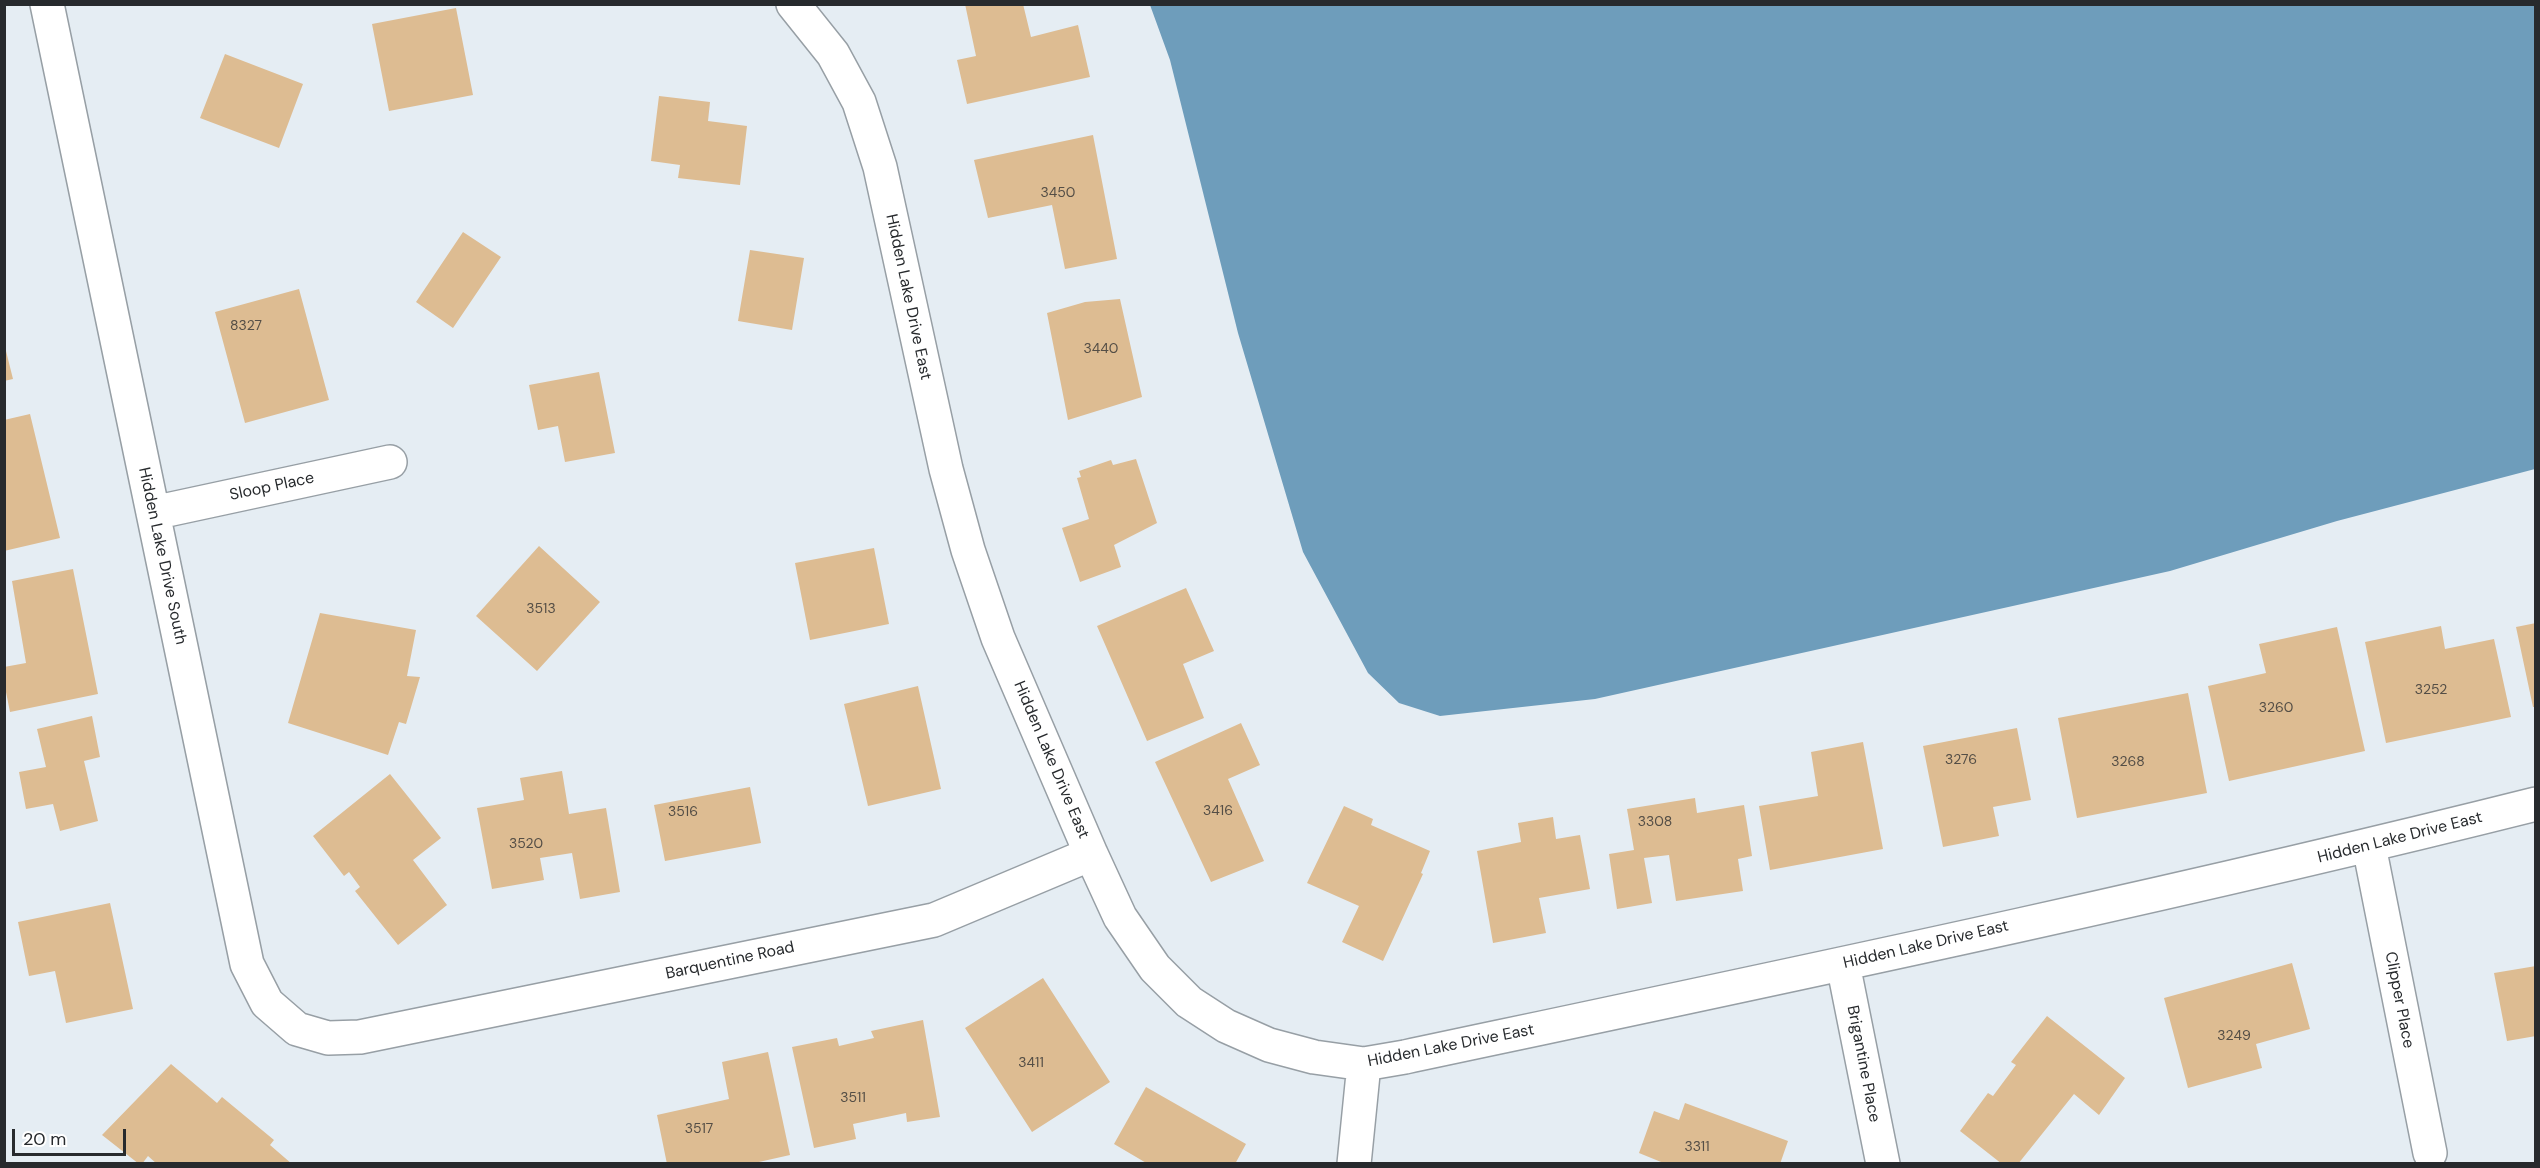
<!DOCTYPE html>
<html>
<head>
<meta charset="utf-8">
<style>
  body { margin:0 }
  #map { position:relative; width:2540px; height:1168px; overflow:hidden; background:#e5edf3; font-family:"DM Sans",sans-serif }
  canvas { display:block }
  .frame { position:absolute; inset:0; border:6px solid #272a2d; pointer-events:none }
  .scale { position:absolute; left:12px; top:1129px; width:114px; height:27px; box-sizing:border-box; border:3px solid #272a2d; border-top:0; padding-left:8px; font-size:18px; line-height:21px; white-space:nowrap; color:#272a2d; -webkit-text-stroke:4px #fff; paint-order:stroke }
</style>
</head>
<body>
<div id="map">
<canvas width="2540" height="1168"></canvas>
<div class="frame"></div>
<div class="scale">20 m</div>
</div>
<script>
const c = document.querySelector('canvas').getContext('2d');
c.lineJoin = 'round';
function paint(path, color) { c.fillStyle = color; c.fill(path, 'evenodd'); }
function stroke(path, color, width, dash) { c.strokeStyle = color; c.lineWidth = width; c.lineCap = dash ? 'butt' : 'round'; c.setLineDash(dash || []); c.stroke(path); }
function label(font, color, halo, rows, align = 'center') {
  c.font = font + ' "DM Sans",sans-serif'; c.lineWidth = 5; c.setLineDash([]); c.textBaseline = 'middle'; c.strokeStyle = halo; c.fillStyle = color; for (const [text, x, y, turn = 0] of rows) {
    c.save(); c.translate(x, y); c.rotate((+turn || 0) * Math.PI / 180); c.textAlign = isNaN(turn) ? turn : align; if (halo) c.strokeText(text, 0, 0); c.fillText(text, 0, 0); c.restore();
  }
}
paint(new Path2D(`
  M1150,5H2535V469L2337,521L2170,571L1595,699L1440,716L1399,703L1368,673L1303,552L1238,333L1170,60Z`), '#6e9dbb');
paint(new Path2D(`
  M965,4H1023L1031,37L1078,25L1090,77L967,104L957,60L976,56Z
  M456,8L473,95L389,111L372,24Z
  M225,54L303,84L279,148L200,118Z
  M659,96L710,102L708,121L747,126L740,185L678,178L680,165L651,161Z
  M1093,135L1117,259L1065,269L1052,205L988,218L974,160Z
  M463,232L501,257L453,328L416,302Z
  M750,250L804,258L792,330L738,321Z
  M299,289L329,400L245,423L215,312Z
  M1120,299L1142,397L1068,420L1047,313L1085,302Z
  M4,343L13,379L4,381Z
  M599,372L615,453L565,462L558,426L538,430L529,385Z
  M30,414L60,538L4,551V420Z
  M1136,459L1157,523L1114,545L1121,567L1080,582L1062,528L1089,519L1077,478L1081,477L1079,471L1111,460L1113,465Z
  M539,546L600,602L537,671L476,616Z
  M874,548L889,624L810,640L795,563Z
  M73,569L98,694L10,712L4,682V667L26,663L12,581Z
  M1186,588L1214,651L1183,664L1204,718L1147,741L1097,626Z
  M320,613L416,630L407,676L420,677L406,724L399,722L388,755L288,723Z
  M2536,623V707H2533L2516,627Z
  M2441,626L2445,649L2494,639L2511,717L2386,743L2365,642Z
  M2337,627L2365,751L2229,781L2208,686L2266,673L2259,644Z
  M918,686L941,789L868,806L844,704Z
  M2188,693L2207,793L2077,818L2058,718Z
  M92,716L100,757L84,761L98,821L60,831L53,804L26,809L19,772L46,767L37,729Z
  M1241,723L1260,765L1228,779L1264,861L1211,882L1155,762Z
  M2017,728L2031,800L1993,807L1999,836L1943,847L1923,746Z
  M1863,742L1883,849L1770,870L1759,806L1818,796L1811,752Z
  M562,771L569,814L606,808L620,892L580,899L572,853L540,858L544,880L492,889L477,808L524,800L520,778Z
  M390,774L441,838L413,860L447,905L398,945L355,891L360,887L349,872L344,876L313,836Z
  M750,787L761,843L665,861L654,805Z
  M1695,798L1697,813L1744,805L1752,856L1738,859L1743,891L1676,901L1669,855L1644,858L1652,903L1617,909L1609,854L1634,850L1627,809Z
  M1344,806L1373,819L1371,825L1430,851L1421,873L1423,874L1383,961L1342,942L1359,906L1307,883Z
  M1553,817L1556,839L1580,835L1590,889L1539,898L1546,933L1493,943L1477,851L1521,842L1518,823Z
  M110,903L133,1009L66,1023L55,971L29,976L18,922Z
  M2292,963L2310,1029L2256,1044L2262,1068L2188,1088L2164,998Z
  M2536,966V1036L2507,1041L2494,973Z
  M1043,978L1110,1082L1032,1132L965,1028Z
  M2047,1016L2125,1078L2099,1115L2074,1094L2018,1164H2002L1960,1131L1988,1093L1993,1096L2016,1065L2011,1062Z
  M923,1020L940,1117L907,1122L906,1113L853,1124L856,1139L814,1148L792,1047L837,1038L839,1046L874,1038L871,1031Z
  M768,1052L790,1155L750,1164H667L657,1115L729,1099L722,1062Z
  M171,1064L217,1103L222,1097L274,1140L270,1145L292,1164H157L148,1156L142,1164H139L102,1135Z
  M1146,1087L1246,1144L1235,1164H1148L1114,1144Z
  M1685,1103L1788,1141L1780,1164H1666L1639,1153L1654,1111L1679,1120Z`), '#ddbc92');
const street = new Path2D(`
  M47,4L247,964L267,1003L297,1029L328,1038L360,1037L934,920L1091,854
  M793,4L833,54L859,102L880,167L946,469L968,550L998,638L1091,854L1120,917L1155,968L1189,1002L1226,1026L1269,1045L1314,1057L1364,1064L1405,1057C1782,977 2161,898 2536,804
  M153,513L390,462
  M2369,846L2430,1153
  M1843,964L1883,1164
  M1354,1164L1364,1064`);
stroke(street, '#979fa5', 36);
stroke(street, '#fff', 33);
label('14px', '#544e46', null, [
  ["3450",1058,193],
  ["8327",246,326],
  ["3440",1101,349],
  ["3513",541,609],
  ["3252",2431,690],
  ["3260",2276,708],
  ["3276",1961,760],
  ["3268",2128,762],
  ["3416",1218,811],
  ["3516",683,812],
  ["3308",1655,822],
  ["3520",526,844],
  ["3249",2234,1036],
  ["3411",1031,1063],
  ["3511",853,1098],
  ["3517",699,1129],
  ["3311",1697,1147]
]);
label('16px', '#272a2d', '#fff', [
  ["Hidden Lake Drive East",908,297,78],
  ["Sloop Place",272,487,-12],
  ["Hidden Lake Drive South",162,556,78],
  ["Hidden Lake Drive East",1051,760,67],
  ["Hidden Lake Drive East",2400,838,-14],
  ["Hidden Lake Drive East",1926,945,-13],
  ["Barquentine Road",730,961,-12],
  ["Clipper Place",2399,1000,79],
  ["Hidden Lake Drive East",1451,1046,-11],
  ["Brigantine Place",1863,1064,79]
]);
</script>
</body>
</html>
